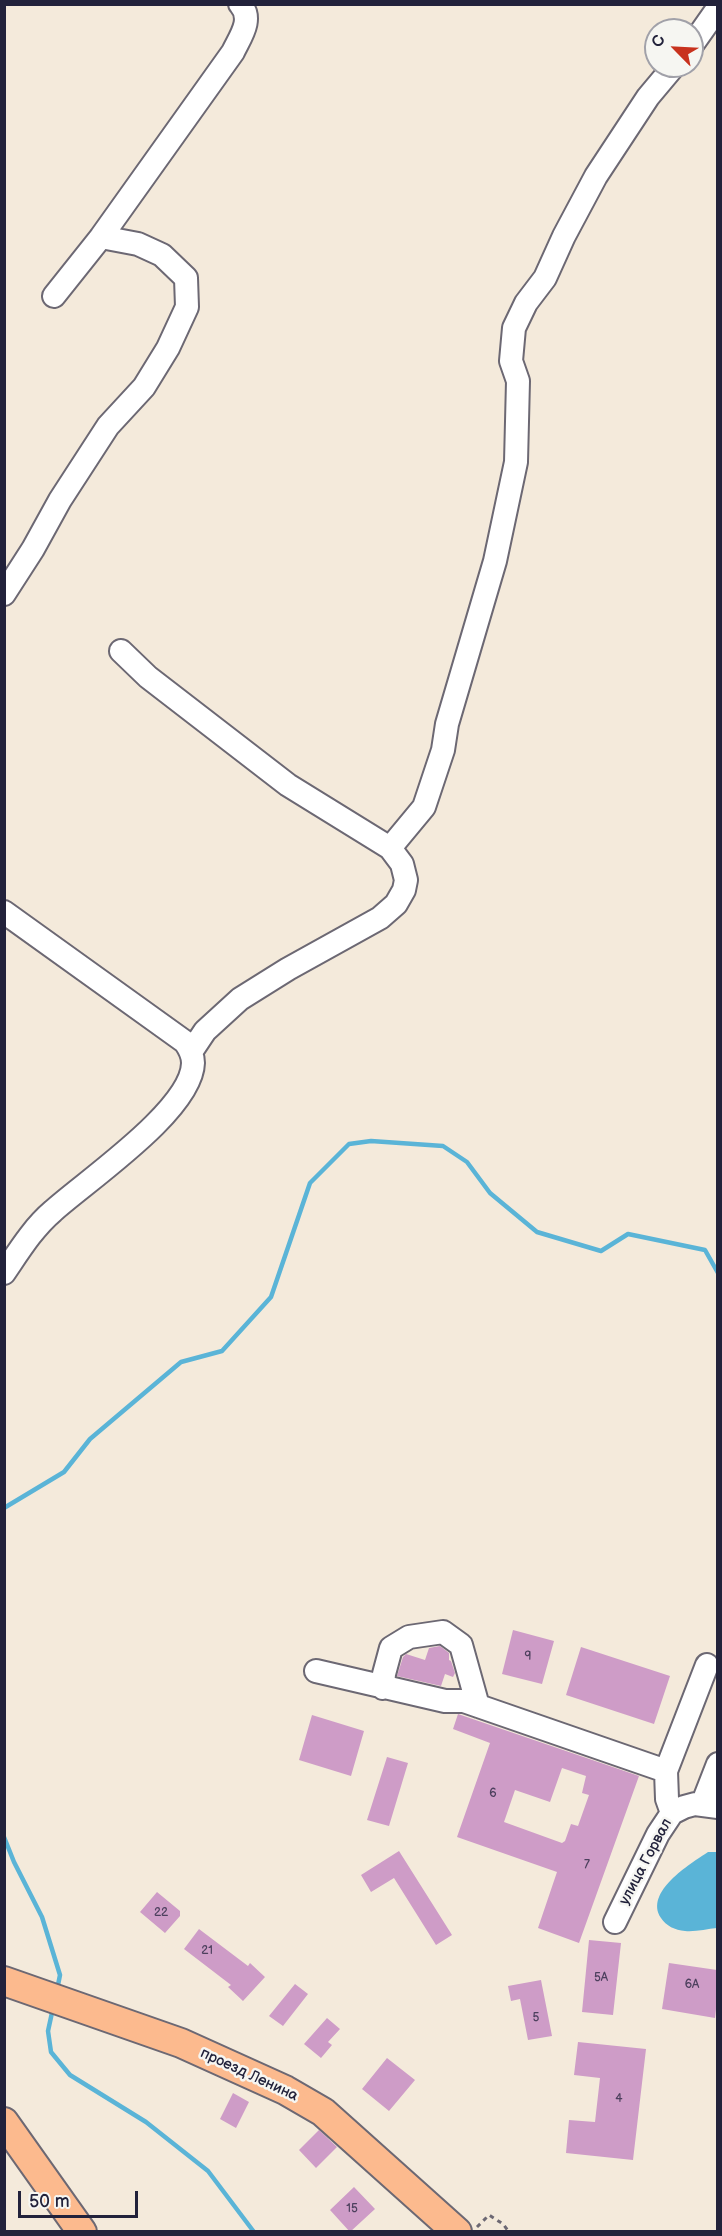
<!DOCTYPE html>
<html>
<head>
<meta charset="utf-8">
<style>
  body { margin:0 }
  #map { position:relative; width:722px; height:2236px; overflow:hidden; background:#f4eadb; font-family:"Balsamiq Sans",sans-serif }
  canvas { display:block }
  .frame { position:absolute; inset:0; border:6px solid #22223b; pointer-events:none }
  .north { position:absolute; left:644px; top:18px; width:60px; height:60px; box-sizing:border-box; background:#f6f6f2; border:2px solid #a1a1a9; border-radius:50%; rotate:294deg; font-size:16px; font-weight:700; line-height:24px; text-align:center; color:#22223b }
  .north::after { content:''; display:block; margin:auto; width:21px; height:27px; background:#c8321e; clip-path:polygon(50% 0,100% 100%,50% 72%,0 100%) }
  .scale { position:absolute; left:18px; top:2191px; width:120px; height:27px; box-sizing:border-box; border:3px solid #22223b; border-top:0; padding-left:8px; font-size:18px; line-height:21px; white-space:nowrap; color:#22223b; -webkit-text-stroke:4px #f6f6f2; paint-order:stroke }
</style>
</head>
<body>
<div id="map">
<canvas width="722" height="2236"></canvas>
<div class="frame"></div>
<div class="north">С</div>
<div class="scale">50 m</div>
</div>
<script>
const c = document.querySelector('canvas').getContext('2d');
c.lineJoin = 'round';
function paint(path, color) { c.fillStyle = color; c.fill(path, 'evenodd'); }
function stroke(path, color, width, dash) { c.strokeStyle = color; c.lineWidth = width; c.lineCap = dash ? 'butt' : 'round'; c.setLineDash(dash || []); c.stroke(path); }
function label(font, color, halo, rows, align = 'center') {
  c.font = font + ' "Balsamiq Sans",sans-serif'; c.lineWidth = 5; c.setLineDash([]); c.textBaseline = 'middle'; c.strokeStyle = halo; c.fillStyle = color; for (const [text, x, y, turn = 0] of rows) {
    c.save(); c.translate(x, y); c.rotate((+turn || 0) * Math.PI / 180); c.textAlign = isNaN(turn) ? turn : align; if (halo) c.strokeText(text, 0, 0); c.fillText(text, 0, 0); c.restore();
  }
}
paint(new Path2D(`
  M708,1852H717V1928C707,1929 695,1932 685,1931C675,1930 666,1926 661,1918C644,1892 690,1864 708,1852Z`), '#5ab4d7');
stroke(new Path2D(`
  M4,1508L64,1472L90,1439L181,1362L222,1351L271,1297L310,1183L349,1144L371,1141L443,1146L467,1162L490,1193L537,1232L601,1251L628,1234L705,1250L718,1273
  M4,1837L14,1862L42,1917L60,1975L57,1990
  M53,2008L48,2031L51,2052L70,2075L146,2122L208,2171L254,2232`), '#5ab4d7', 4.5);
paint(new Path2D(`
  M513,1630L554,1641L542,1684L502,1674Z
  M440,1646L449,1653V1660L451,1661L455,1673L453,1677L445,1674L441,1686L397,1676L403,1657L406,1654L425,1660L429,1648Z
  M581,1647L670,1676L654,1724L566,1695Z
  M458,1714L639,1776L579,1943L538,1928L557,1872L457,1837L490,1743L453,1729ZM562,1768L586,1776L582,1793L589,1795L578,1826L571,1824L565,1841L562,1843L504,1822L515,1790L550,1802Z
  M312,1715L364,1731L351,1776L299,1760Z
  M387,1757L408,1763L389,1826L367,1820Z
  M399,1851L452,1935L436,1945L394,1878L371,1892L361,1875Z
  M157,1892L180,1911V1916L165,1933L140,1912Z
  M199,1929L248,1966L250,1963L265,1977L243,2001L228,1987L231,1985L184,1949Z
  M589,1940L621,1943L613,2015L582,2012Z
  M669,1963L717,1970V2000L715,2018L662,2009Z
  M541,1980L552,2036L528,2040L520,1999L511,2001L508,1986Z
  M295,1984L308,1994L283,2026L269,2016Z
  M327,2018L340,2029L328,2042L332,2045L321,2058L304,2044Z
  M578,2042L646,2049L633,2160L566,2153L569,2120L595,2122L600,2078L574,2075Z
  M387,2058L415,2080L389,2111L362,2089Z
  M233,2093L249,2102L236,2128L220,2119Z
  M319,2130L337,2147L316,2168L299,2150Z
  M354,2187L375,2209L350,2232L330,2210Z`), '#ce9cc7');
const minor = new Path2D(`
  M692,45L718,8
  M54,296L101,237L233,52C240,37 254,19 240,4
  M4,594L33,549L60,500L108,426L144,387L168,348L187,307L186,278L162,255L138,244L101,237
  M121,651L148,677L288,785L390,848L402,864L406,880L404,890L396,904L380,918L288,969L240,999L205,1031L191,1052
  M390,848L424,807L443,750L447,724L495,561L516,462L518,381L511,361L514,328L526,303L545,278L564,236L596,176L648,97L674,66
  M4,912L185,1042C190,1049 193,1055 193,1063C192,1110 86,1181 53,1211C33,1228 19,1251 4,1273
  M316,1671L445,1701H464L666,1771
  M383,1688L384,1674L391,1648L409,1637L443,1632L461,1645L478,1706
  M702,1805L718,1764
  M672,1813L667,1799L666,1771L707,1665
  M615,1922L658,1834L672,1813L684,1807L695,1804L718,1807`);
const major = new Path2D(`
  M4,1981L181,2043L285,2090L323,2112L457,2232
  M4,2122L82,2232`);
stroke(minor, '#6c6873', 26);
stroke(major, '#6c6873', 32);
stroke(new Path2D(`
  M477,2227L489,2215L503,2224L509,2232`), '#6c6873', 3, [4.5, 4.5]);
stroke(minor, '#fff', 22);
stroke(major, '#fcba8e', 28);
label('12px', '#4d405e', null, [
  ["9",528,1657],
  ["6",493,1794],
  ["7",587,1865],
  ["22",161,1913],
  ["21",207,1951],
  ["5А",601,1978],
  ["6А",692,1985],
  ["5",536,2018],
  ["4",619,2099],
  ["15",352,2209]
]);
label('15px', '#22223b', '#f6f6f2', [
  ["улица Горвал",646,1862,-62],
  ["проезд Ленина",249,2075,25]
]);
</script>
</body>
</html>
